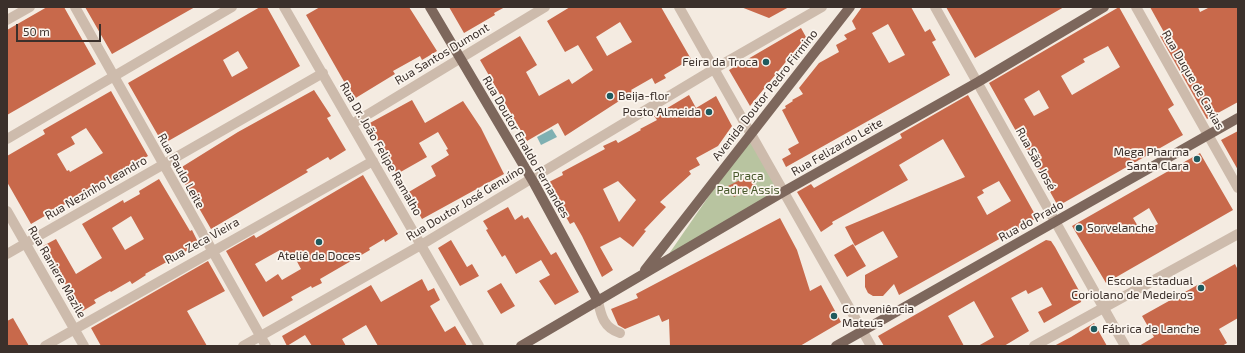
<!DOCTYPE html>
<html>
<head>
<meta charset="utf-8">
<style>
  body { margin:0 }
  #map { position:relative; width:1245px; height:353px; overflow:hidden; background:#f4ebe1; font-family:"Exo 2",sans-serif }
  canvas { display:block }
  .frame { position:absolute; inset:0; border:8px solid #3b302b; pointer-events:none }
  .scale { position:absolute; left:16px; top:24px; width:85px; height:18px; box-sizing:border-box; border:2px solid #3b302b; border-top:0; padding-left:5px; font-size:12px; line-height:14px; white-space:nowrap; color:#3b302b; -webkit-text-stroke:3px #fbf5ee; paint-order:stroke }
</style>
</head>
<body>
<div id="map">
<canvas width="1245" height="353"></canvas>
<div class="frame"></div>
<div class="scale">50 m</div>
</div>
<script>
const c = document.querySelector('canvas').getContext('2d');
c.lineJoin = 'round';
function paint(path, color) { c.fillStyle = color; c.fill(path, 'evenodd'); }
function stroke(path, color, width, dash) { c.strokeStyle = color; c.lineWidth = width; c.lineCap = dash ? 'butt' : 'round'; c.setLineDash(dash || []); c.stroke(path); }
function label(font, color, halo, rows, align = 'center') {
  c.font = font + ' "Exo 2",sans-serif'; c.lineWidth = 3.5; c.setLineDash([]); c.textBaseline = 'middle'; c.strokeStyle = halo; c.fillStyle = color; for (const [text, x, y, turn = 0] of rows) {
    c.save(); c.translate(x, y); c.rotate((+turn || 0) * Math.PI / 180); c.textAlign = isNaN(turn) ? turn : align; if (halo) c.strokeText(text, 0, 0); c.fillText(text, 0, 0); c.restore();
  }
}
paint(new Path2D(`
  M751,135L783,192L664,261Z`), '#b8c4a0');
paint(new Path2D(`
  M552,129L557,137L541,145L537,137Z`), '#7fb0b2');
paint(new Path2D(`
  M47,7H64L96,64L7,115V30Z
  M85,7H195L112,54Z
  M260,7H267L300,66L163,144L128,83ZM238,51L248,68L232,77L223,60Z
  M320,7H409L437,51L422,60L420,56L393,71L395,74L354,99L306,15Z
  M449,7H505L494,13L495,15L464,33Z
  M570,7H661L691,59L664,75L666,78L655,84L652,78L631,90L633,92L565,136L558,123L527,141L480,60L520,36L537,65L526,72L539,96L569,79L572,84L593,70L578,45L565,52L547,21ZM620,22L632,42L607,56L596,37Z
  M741,7H789L769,18Z
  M862,7H911L925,32L930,29L936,40L932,42L950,75L786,167L782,159L791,154L788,149L799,143L782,110L786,108L785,106L793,101L792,100L803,94L799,88L819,63L839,52L836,45L847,39L844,35L856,29L852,21ZM888,24L905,55L889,63L872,33Z
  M946,7H1064L975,58Z
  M1119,7L1174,105L1168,109L1183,135L1058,206L989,83ZM1108,46L1120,67L1072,95L1061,76L1085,62L1083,59ZM1039,90L1049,108L1034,116L1024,99Z
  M1150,7H1198L1200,12L1210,7H1238V102L1207,119L1160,36L1165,34Z
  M801,28L806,37L750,106L729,70Z
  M314,90L331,116L327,118L346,150L330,160L328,157L306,170L308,172L211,229L177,170L238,132Z
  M111,91L148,156L120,172L121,174L111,180L110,178L31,224L7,182V156L45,134L43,130ZM86,128L103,153L70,172L69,170L67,171L57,154L75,144L71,137Z
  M689,95L696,108L716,96L732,126L718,146L696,158L700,165L689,171L691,174L660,202L666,207L644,230L646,231L633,247L620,237L600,247L613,270L602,277L582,236L574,222L570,224L547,183L563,175L562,172L605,149L603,146L616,140L618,143L641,130L640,129L657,120L654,116ZM618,181L636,200L619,222L603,189Z
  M968,95L1037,218L899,295L894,284L883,296H873L868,293L865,287V275L898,257L883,231L855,246L845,227L965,177L943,139L899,165L908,180L832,222L833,224L821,232L797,192L811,184L814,188L902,138L900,134ZM999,181L1011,201L987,215L977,197L984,193L982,190Z
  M412,100L425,123L463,101L481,128L504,174L422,219L407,193L436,176L431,166L449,155L446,150L448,149L438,132L419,143L427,157L397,174L368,124Z
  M1238,131V170L1221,140Z
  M1200,153L1233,210L1106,283L1072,226ZM1149,208L1158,224L1142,233L1133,218Z
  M363,175L398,234L385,242L384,239L369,248L370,250L320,279L322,283L312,288L311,286L291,297L293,300L263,317L226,251L254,235L256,238ZM280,250L285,259L293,254L301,269L282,280L278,274L266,282L255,264Z
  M750,175L756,186L734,197L728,186Z
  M159,179L190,231L192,230L199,244L145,274L146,275L132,284L130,281L111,292L110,291L94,300L96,303L81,312L43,246L56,239L76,274L102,258L82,224L123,200L124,203L140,194L139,191ZM131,216L144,239L125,250L112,228Z
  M508,207L515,220L522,215L524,219L528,217L551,255L556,252L579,292L555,305L539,281L550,275L541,260L516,274L505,255L502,257L486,230L488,229L483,221Z
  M780,218L797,250L810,291L821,285L841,322L800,346H670L669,319L662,322L659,315L625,329L618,325L611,309L638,298L636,294Z
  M451,240L467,267L472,264L479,276L460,286L438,248Z
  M1046,240L1051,241L1055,247L1082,296L1081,302L1044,323L1038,312L1052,305L1042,287L1028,294L1026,290L1011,298L1029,331L1004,346H978L994,337L974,301L948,316L964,346H884L878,336Z
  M853,244L866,266L847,277L834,255Z
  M208,261L225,291L187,311L207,346H101L91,328Z
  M1235,264L1238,270V318L1219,329L1227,343L1222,346H1139L1154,337L1142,316Z
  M422,279L428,291L434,288L440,300L430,306L445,332L455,326L467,346H378L366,325L342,339L346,346H312L305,335L287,346L282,336L371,285L381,302Z
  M501,283L515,306L501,314L487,291Z
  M13,318L29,346H7V321Z
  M1094,323L1107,346H1054L1071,337Z`), '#c8694b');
stroke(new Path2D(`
  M75,7L266,346
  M284,7L479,346
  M679,7L871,346
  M935,7L1125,346
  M1136,7L1238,188
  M7,20L30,7
  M352,124L545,7
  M7,139L232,7
  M7,211L84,346
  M7,254L323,73
  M598,301C601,316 604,328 620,333
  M45,346L373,161
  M243,346L421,245L714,69L822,7
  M1034,346L1238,234`), '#cdbbac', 10);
stroke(new Path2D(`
  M430,7L534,183L598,301
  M645,270L850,7
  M521,346L783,192L978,82L1104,7
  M836,346L1238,118`), '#7d675c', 10);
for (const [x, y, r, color] of [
  [766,62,4,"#1f5a5e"],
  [610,96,4,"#1f5a5e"],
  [709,112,4,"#1f5a5e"],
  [1197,159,4,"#1f5a5e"],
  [1079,228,4,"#1f5a5e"],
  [319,242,4,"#1f5a5e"],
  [1201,288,4,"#1f5a5e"],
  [834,316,4,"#1f5a5e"],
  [1094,329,4,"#1f5a5e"]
]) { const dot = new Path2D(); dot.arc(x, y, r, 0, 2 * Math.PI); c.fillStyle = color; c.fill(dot); stroke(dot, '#fbf5ee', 1.5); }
label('12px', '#3b302b', '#fbf5ee', [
  ["Rua Santos Dumont",442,54,-31],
  ["Rua Duque de Caxias",1193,80,60],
  ["Avenida Doutor Pedro Firmino",765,95,-52],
  ["Rua Doutor Enaldo Fernandes",526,147,60],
  ["Rua Felizardo Leite",837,147,-30],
  ["Rua Dr. João Felipe Ramalho",381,149,60],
  ["Rua São José",1036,159,61],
  ["Rua Paulo Leite",181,171,61],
  ["Rua Nezinho Leandro",96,188,-30],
  ["Rua Doutor José Genuíno",465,203,-31],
  ["Rua do Prado",1031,221,-29],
  ["Rua Zeca Vieira",202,241,-29],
  ["Rua Raniere Mazile",57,272,60]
]);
label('12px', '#3b302b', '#fbf5ee', [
  ["Feira da Troca",758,62],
  ["Beija-flor",618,96,"left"],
  ["Posto Almeida",701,112],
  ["Mega Pharma",1189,152],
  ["Santa Clara",1189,166],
  ["Sorvelanche",1087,228,"left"],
  ["Ateliê de Doces",319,256,"center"],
  ["Escola Estadual",1193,281],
  ["Coriolano de Medeiros",1193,295],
  ["Conveniência",842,309,"left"],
  ["Mateus",842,323,"left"],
  ["Fábrica de Lanche",1102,329,"left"]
], 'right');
label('12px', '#4a5a2e', '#fbf5ee', [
  ["Praça",748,176],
  ["Padre Assis",748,190]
]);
</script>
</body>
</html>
